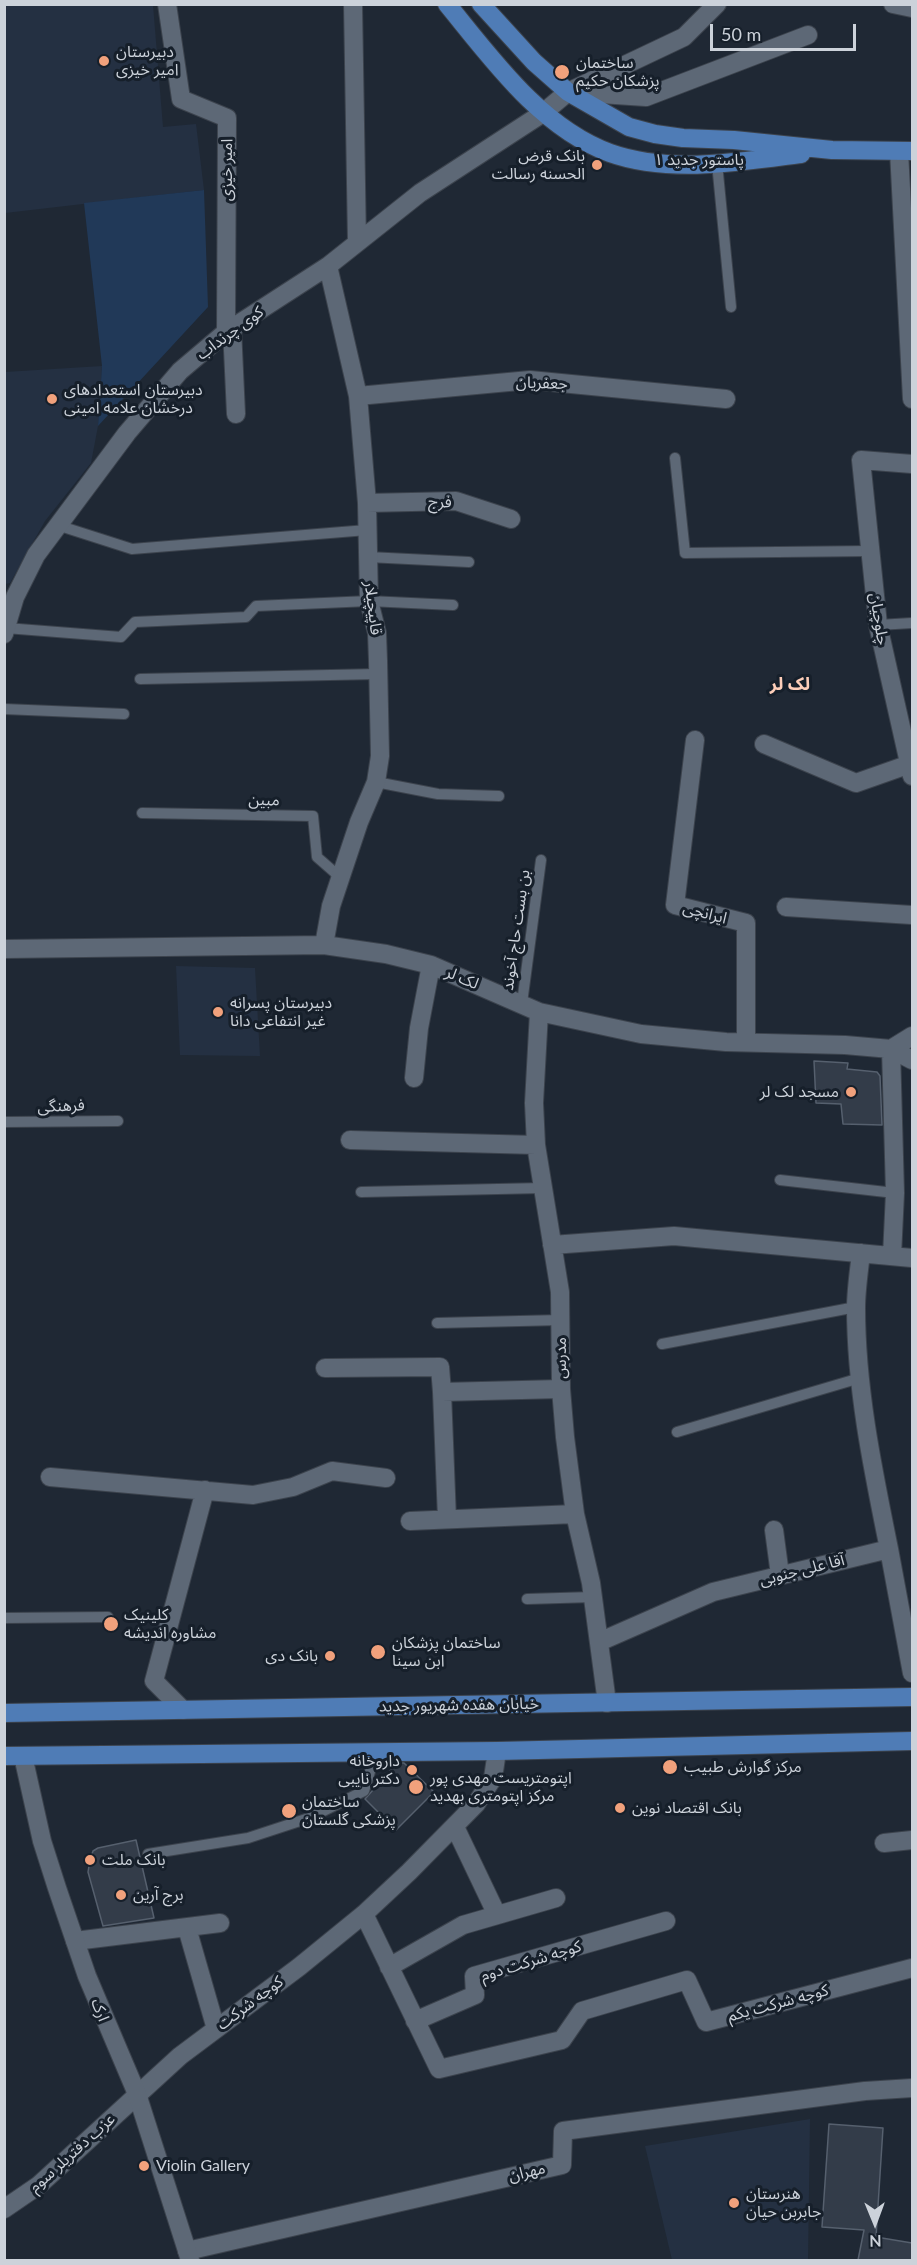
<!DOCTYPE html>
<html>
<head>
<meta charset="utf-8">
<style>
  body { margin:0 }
  #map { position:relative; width:917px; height:2265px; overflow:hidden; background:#1f2834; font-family:Lato,sans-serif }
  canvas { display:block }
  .frame { position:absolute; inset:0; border:6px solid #ccd2da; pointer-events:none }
  .north { position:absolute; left:845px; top:2193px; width:60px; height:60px; -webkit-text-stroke:4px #161f2a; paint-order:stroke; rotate:179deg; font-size:16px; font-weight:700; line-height:24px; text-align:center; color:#ccd2da }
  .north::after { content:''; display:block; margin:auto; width:21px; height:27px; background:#ccd2da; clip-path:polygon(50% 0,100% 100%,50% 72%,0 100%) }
  .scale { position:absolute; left:710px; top:24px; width:146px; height:27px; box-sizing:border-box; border:3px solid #ccd2da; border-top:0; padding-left:8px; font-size:18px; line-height:21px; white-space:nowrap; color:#ccd2da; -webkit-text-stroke:4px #161f2a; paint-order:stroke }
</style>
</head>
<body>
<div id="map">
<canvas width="917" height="2265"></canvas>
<div class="frame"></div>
<div class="north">N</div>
<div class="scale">50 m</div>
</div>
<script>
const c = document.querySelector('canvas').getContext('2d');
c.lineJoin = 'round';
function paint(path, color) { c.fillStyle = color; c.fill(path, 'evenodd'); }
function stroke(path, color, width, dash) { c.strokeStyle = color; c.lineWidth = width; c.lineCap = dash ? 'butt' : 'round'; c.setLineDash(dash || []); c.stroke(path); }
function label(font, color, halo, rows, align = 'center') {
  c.font = font + ' Lato,"Noto Sans Arabic",sans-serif'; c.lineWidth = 6; c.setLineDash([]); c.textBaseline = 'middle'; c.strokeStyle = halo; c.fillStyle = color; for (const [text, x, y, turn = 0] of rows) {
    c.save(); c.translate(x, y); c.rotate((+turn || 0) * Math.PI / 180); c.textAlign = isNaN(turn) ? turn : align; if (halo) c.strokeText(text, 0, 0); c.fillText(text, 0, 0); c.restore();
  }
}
paint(new Path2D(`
  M4,5H153L163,127L196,124L204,190L5,213Z
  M102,366L98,426L91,463L45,521L10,583L5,584V372Z
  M176,966L255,968L260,1056L180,1055Z
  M810,2119L808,2260H672L645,2146Z`), '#243042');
paint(new Path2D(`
  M204,190L208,307L98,426L102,366L84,203Z`), '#213958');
const building = new Path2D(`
  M814,1061L848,1063L847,1069L877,1072L880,1076L882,1125L843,1124L841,1104L816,1103Z
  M397,1763H404L434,1792L396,1830L365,1799Z
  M136,1840L154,1918L103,1926L88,1872L90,1860L93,1851L98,1848Z
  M829,2124L883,2128L876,2237L912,2243V2260H858L864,2230L822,2227Z`);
paint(building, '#333c49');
stroke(building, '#56606e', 1.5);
const service = new Path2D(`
  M717,163L731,307
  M675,458L685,553L870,551
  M57,525L132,549L367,530
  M368,557L469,562
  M878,625L912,623
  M6,628L121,637L135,622L246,617L256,606L369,601L453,605
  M140,679L378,674
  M4,709L124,714
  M376,782L438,794L499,796
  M142,813L313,816L317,857L341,878
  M522,1003L541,860
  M4,1122L118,1121
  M780,1180L895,1193
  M361,1192L543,1188
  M437,1323L561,1320
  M662,1344L856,1307
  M677,1432L860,1378
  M527,1599L593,1597
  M4,1618L108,1617
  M148,1854L248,1838L309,1818L364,1791L376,1752`);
const minor = new Path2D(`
  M167,4L181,99L227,118L226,332
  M353,4L357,243
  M893,4L912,8
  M570,92L646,97L808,35
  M899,151L912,399
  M232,328L236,414
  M358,396L530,380L726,399
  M912,464L861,460L878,625L912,776
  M367,503L456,501L511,519
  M4,634L15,597L36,555L127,433L180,371L226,332L328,266L420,193L543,113L568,92L684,37L717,4
  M695,740L675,905L746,923V1042
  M764,744L856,783L910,764
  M786,907L912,915
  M324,945L331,906L359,822L376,782L380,756L378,661L377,633L369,601L367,503L358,396L328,266
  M4,949L324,945L386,954L431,965L539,1012L641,1034L726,1042L845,1045L891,1049L912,1060
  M539,1012L534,1103L536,1145L560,1292L561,1389L565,1437L575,1514L591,1583L607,1703
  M414,1078L419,1028L431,965
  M350,1140L536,1145
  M552,1245L674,1236L912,1258
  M861,1253C859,1271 856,1290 856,1308C856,1389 873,1470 889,1549
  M892,1256L895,1193L891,1049L912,1036
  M325,1368L440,1367L442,1392L561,1389
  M442,1392L447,1519
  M50,1477L253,1495L293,1487L332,1471L386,1478
  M410,1521L575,1514
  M774,1530L780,1575
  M599,1642L713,1592L889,1549L912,1673
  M183,1710L154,1681L205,1490
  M455,1827L497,1915
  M884,1843L912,1840
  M364,1914L439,2069L562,2040L582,2011L687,1980L706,2022L912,1968
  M187,1928L216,2029
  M75,1941L220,1923
  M389,1967L463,1925L556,1898
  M415,2021L475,1995L474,1976L666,1921
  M4,2209L39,2185L180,2056L299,1967L364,1914L409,1872L476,1804L493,1778L497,1751`);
const tertiary = new Path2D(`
  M187,2251L562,2165L563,2131L865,2091L912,2088`);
const secondary = new Path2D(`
  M23,1756L42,1841L57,1888L87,1976L137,2094L190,2260`);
const primary = new Path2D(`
  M447,4C492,59 541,128 610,153C669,174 740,162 801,154
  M481,4L534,62L568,92L629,127L655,134L683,138L734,140L832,150L912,151
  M4,1713L912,1697
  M4,1756L497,1751L912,1741`);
stroke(service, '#3c434d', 12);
stroke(minor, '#3c434d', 20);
stroke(tertiary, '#3c434d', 20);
stroke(secondary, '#3c434d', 20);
stroke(primary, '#3c434d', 20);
stroke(service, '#5d6876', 10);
stroke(minor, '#5d6876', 18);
stroke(tertiary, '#5d6876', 18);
stroke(secondary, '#5d6876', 18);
stroke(primary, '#4f7cb6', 18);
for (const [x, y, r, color] of [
  [104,61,6,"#f1a17c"],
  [562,72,8,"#f1a17c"],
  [597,165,6,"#f1a17c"],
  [52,399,6,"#f1a17c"],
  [218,1012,6,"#f1a17c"],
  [851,1092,6,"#f1a17c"],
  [111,1624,8,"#f1a17c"],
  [378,1652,8,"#f1a17c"],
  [330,1656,6,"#f1a17c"],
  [670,1767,8,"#f1a17c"],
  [412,1770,6,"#f1a17c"],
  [416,1787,8,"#f1a17c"],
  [620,1808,6,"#f1a17c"],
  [289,1811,8,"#f1a17c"],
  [90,1860,6,"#f1a17c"],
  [121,1895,6,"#f1a17c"],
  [144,2166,6,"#f1a17c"],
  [734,2203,6,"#f1a17c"]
]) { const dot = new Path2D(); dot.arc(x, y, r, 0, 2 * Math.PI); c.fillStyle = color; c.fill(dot); stroke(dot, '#161f2a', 2); }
label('16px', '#ccd2da', '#161f2a', [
  ["دبیرستان",116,52],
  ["امیر خیزی",116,70],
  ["ساختمان",576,63],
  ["پزشکان حکیم",576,81],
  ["بانک قرض",585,156,"right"],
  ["الحسنه رسالت",585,174,"right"],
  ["دبیرستان استعدادهای",64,390],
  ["درخشان علامه امینی",64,408],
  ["دبیرستان پسرانه",230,1003],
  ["غیر انتفاعی دانا",230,1021],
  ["مسجد لک لر",839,1092,"right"],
  ["کلینیک",124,1615],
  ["مشاوره اندیشه",124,1633],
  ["ساختمان پزشکان",392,1643],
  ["ابن سینا",392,1661],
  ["بانک دی",318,1656,"right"],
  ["داروخانه",400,1761,"right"],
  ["دکتر نایبی",400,1779,"right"],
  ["مرکز گوارش طبیب",684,1767],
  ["اپتومتریست مهدی پور",430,1778],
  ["مرکز اپتومتری بهدید",430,1796],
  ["ساختمان",302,1802],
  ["پزشکی گلستان",302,1820],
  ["بانک اقتصاد نوین",632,1808],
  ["بانک ملت",102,1860],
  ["برج آرین",133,1895],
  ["Violin Gallery",156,2166],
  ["هنرستان",746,2194],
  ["جابربن حیان",746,2212]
], 'left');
label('16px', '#ccd2da', '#161f2a', [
  ["پاستور جدید ۱",699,160],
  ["امیر خیزی",227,170,-90],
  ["کوی چرنداب",230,333,-36],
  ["جعفریان",542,383,2],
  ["فرج",440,502,1],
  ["قاپیچیلار",373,608,83],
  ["چلوچیان",879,619,81],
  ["مبین",264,800,1],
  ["ایرانچی",705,913,15],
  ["بن بست حاج آخوند",516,930,-82],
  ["لک لر",462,978,23],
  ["فرهنگی",61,1106,-2],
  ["مدرس",561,1358,-90],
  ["آقا علی جنوبی",802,1570,-14],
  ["خیابان هفده شهریور جدید",459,1705,-1],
  ["کوچه شرکت دوم",531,1961,-17],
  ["کوچه شرکت",250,2003,-37],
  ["کوچه شرکت یکم",778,2003,-15],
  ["ارک",100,2010,69],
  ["عزب دفتریلر سوم",72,2153,-42],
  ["مهران",527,2172,-13]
]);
label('bold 18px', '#fdceb9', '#161f2a', [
  ["لک لر",790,684]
]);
</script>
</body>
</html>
